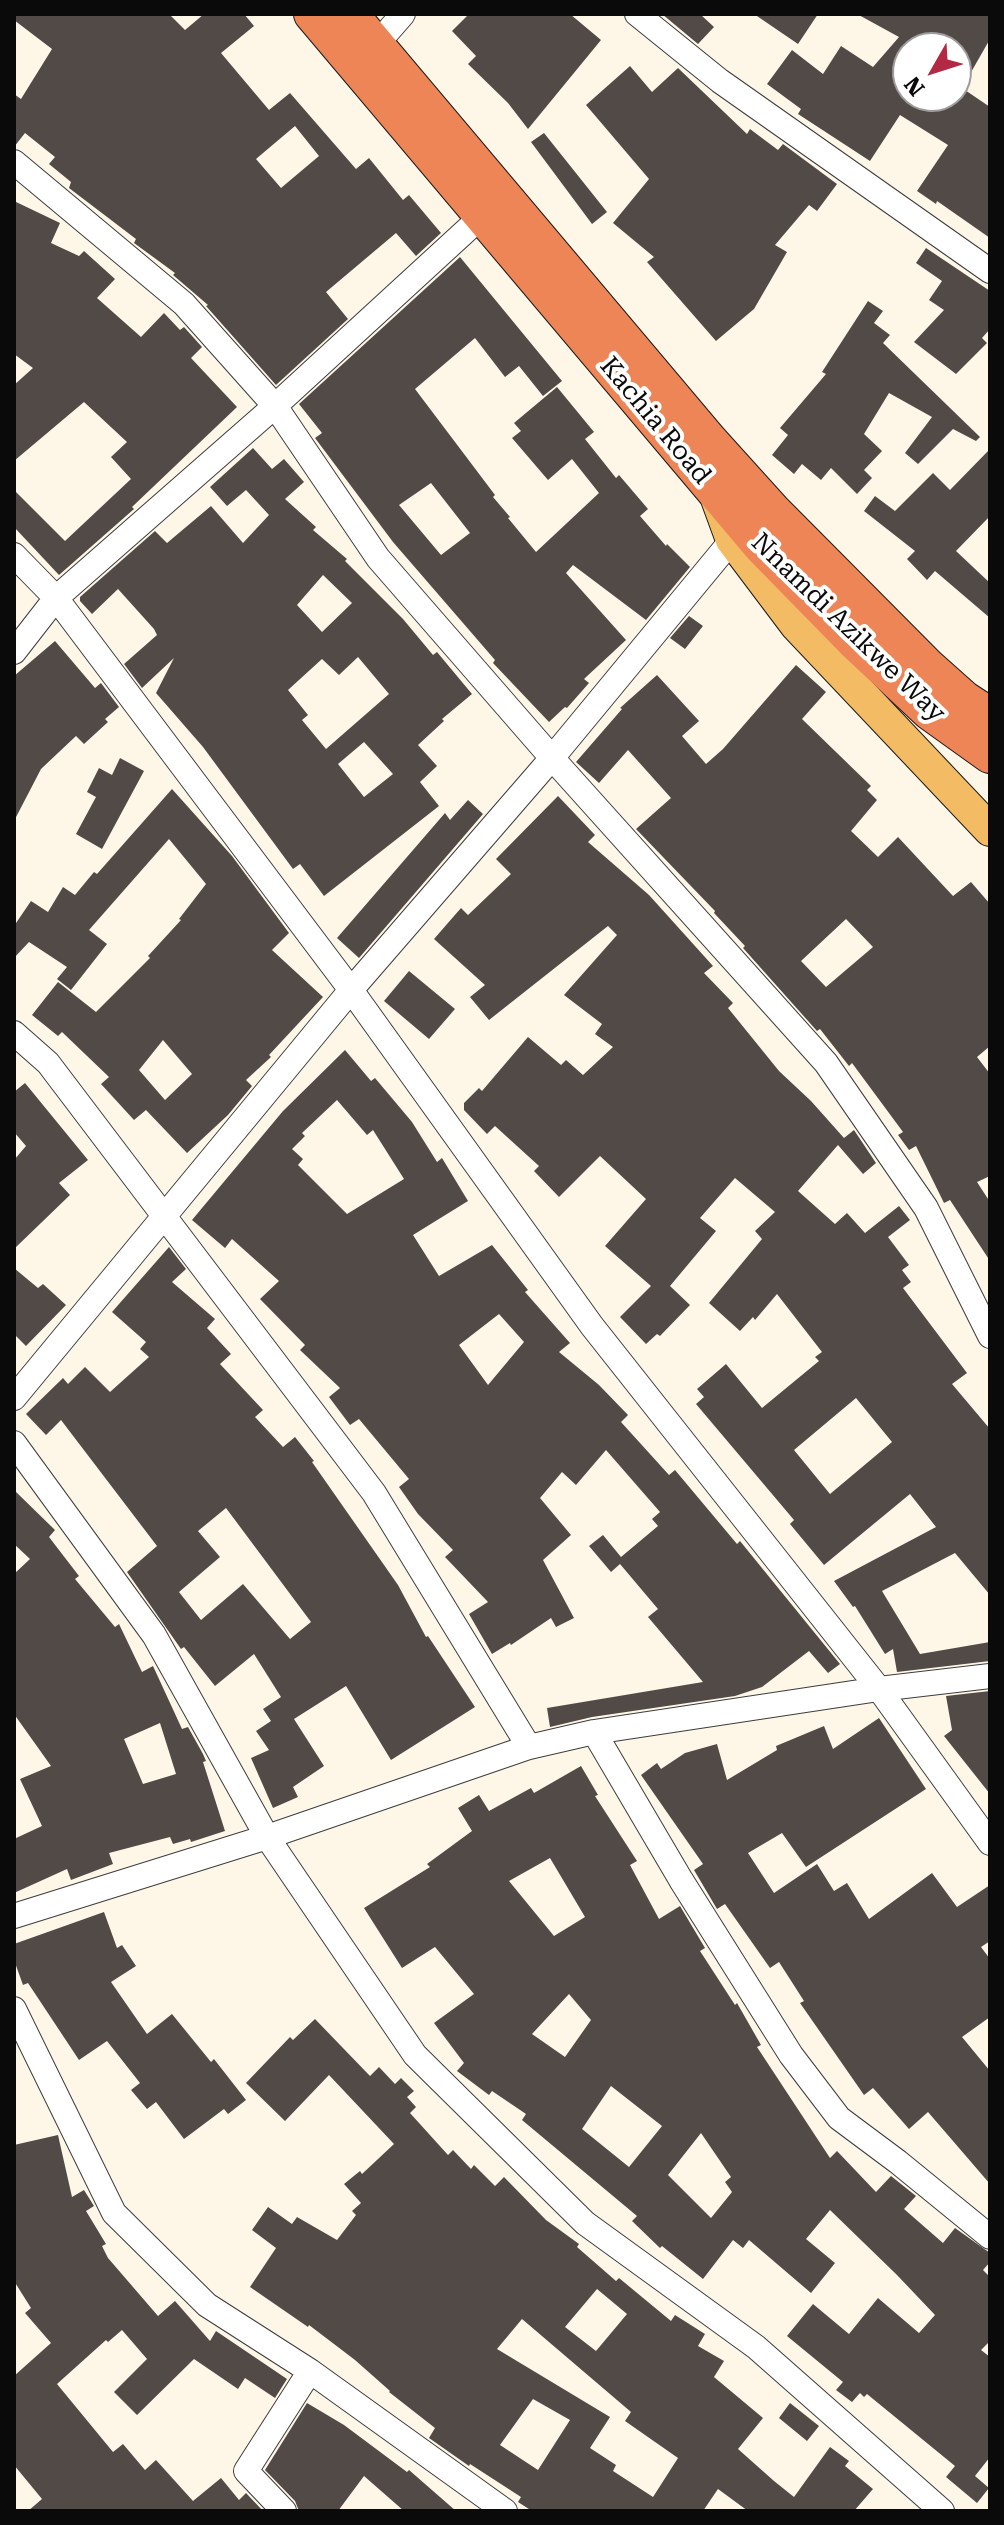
<!DOCTYPE html>
<html>
<head>
<meta charset="utf-8">
<style>
  body { margin:0 }
  #map { position:relative; width:1004px; height:2525px; overflow:hidden; background:#fef7e8; font-family:"Roboto Serif",serif }
  canvas { display:block }
  .frame { position:absolute; inset:0; border:16px solid #0a0a0a; pointer-events:none }
  .north { position:absolute; left:892px; top:32px; width:80px; height:80px; box-sizing:border-box; background:#fff; border:2px solid #9d9d9d; border-radius:50%; rotate:231deg; font-size:22px; font-weight:700; line-height:32px; text-align:center; color:#0a0a0a }
  .north::after { content:''; display:block; margin:auto; width:28px; height:36px; background:#b32944; clip-path:polygon(50% 0,100% 100%,50% 72%,0 100%) }
</style>
</head>
<body>
<div id="map">
<canvas width="1004" height="2525"></canvas>
<div class="frame"></div>
<div class="north">N</div>
</div>
<script>
const c = document.querySelector('canvas').getContext('2d');
c.lineJoin = 'round';
function paint(path, color) { c.fillStyle = color; c.fill(path, 'evenodd'); }
function stroke(path, color, width, dash) { c.strokeStyle = color; c.lineWidth = width; c.lineCap = dash ? 'butt' : 'round'; c.setLineDash(dash || []); c.stroke(path); }
function label(font, color, halo, rows, align = 'center') {
  c.font = font + ' "Roboto Serif",serif'; c.lineWidth = 8; c.setLineDash([]); c.textBaseline = 'middle'; c.strokeStyle = halo; c.fillStyle = color; for (const [text, x, y, turn = 0] of rows) {
    c.save(); c.translate(x, y); c.rotate((+turn || 0) * Math.PI / 180); c.textAlign = isNaN(turn) ? turn : align; if (halo) c.strokeText(text, 0, 0); c.fillText(text, 0, 0); c.restore();
  }
}
paint(new Path2D(`
  M14,14H169L185,30L204,14H244L254,26L221,53L269,110L290,93L356,169L369,158L403,200L409,195L441,233L416,256L396,233L326,292L348,319L276,385L206,306L208,305L173,275L175,273L134,243L136,239L69,188L71,182L49,164L55,157L25,133L14,147V94L21,99L52,49L14,20ZM295,126L319,156L281,188L256,159Z
  M469,14H570L601,40L528,129L508,103L468,64L476,56L452,31Z
  M662,14H700L714,27L698,44Z
  M754,14H818L798,44Z
  M857,14H990V39L962,88L990,107V238L937,201L936,204L917,191L948,145L900,115L870,161L798,114L801,109L767,84L792,50L823,74L841,46L873,67L899,37ZM908,48H956V96H908Z
  M630,66L652,92L678,68L747,134L750,129L778,150L783,144L837,184L817,211L809,205L775,245L787,252L754,309L716,341L647,262L654,257L613,223L649,179L586,105Z
  M544,133L607,212L592,224L531,142Z
  M14,201L60,223L51,243L79,256L84,251L115,279L97,298L141,337L164,313L180,330L184,327L202,347L191,358L237,407L132,507L134,509L59,575L14,527V490L65,541L131,479L111,457L127,442L84,402L14,461V385L33,368L14,354Z
  M926,248L990,291V329L982,338L987,343L956,374L914,342L944,310L929,300L942,281L916,263Z
  M460,257L562,381L543,396L519,366L505,377L475,338L415,389L495,495L493,497L510,517L508,518L536,552L599,493L572,459L548,480L512,438L521,431L514,423L557,387L594,432L585,439L616,478L619,475L648,509L640,516L666,546L667,544L690,567L646,620L573,565L566,573L626,640L584,679L589,683L567,708L565,707L549,722L493,663L495,660L393,542L315,438L322,433L299,404ZM431,483L470,533L441,555L399,505Z
  M868,301L883,311L874,323L890,335L883,343L980,437L976,441L953,429L918,464L905,453L932,417L889,393L864,434L882,451L864,470L872,478L857,494L831,468L821,480L802,464L794,474L772,455L788,435L780,428L826,374L822,372Z
  M253,448L272,469L284,459L304,482L285,499L316,527L313,530L347,559L345,561L403,619L433,655L437,652L472,694L442,719L444,721L418,745L437,766L420,782L439,806L324,896L300,864L293,869L203,747L156,693L174,658L142,688L124,664L157,635L154,629L118,589L92,614L80,601V597L155,531L167,543L211,506L243,543L269,515L246,490L227,506L210,487ZM323,575L352,603L322,632L297,605ZM358,657L389,694L326,749L302,720L308,715L288,690L322,659L339,675ZM364,742L393,774L364,797L338,764Z
  M990,449V516L956,551L990,583V618L935,571L927,580L907,559L915,551L864,511L875,496L895,511L933,473L950,490Z
  M689,616L703,626L685,649L670,638Z
  M55,641L95,688L101,683L119,707L105,719L108,722L84,744L76,736L41,769L14,821V676Z
  M796,665L826,692L802,719L871,786L867,790L877,800L851,831L878,857L898,837L953,896L971,882L990,904V1046L977,1057L990,1074V1176L977,1182L990,1202V1261L950,1200L944,1203L916,1146L909,1150L898,1135L903,1132L852,1063L849,1066L820,1029L817,1031L743,948L745,946L714,913L715,911L636,829L671,798L628,750L599,783L576,762L622,709L620,708L657,675L699,721L682,736L706,764L723,749ZM846,919L873,947L826,987L801,961Z
  M120,758L144,771L102,849L76,834L96,797L87,792L99,768L112,775Z
  M172,789L232,856L289,933L272,950L323,997L269,1055L271,1057L246,1080L252,1086L228,1115L187,1153L146,1110L134,1120L101,1084L109,1077L62,1032L58,1036L32,1015L58,982L96,1012L150,958L148,956L181,920L179,919L206,884L169,839L89,930L107,944L71,990L57,979L67,967L29,942L14,958V926L31,901L48,912L63,887L75,895L94,872L97,874ZM163,1040L192,1074L165,1100L139,1070Z
  M558,796L595,835L588,842L649,895L713,966L704,973L733,1003L728,1008L779,1071L811,1101L844,1138L854,1130L876,1163L863,1174L838,1145L798,1191L835,1224L847,1213L865,1233L899,1206L910,1220L888,1237L909,1265L902,1270L911,1282L903,1288L967,1373L952,1384L990,1429V1595L955,1553L882,1591L920,1654L990,1642V1661L897,1672L893,1649L885,1654L855,1606L853,1607L834,1581L936,1527L910,1494L824,1565L790,1524L794,1520L696,1404L704,1397L697,1389L726,1364L762,1408L819,1361L815,1357L822,1352L777,1294L755,1320L753,1317L740,1331L709,1303L762,1239L755,1231L775,1212L735,1178L700,1218L716,1231L670,1286L690,1305L660,1336L657,1334L646,1344L620,1317L651,1286L605,1246L646,1199L600,1156L559,1197L534,1171L539,1166L495,1126L487,1134L464,1110V1103L479,1088L482,1091L528,1037L561,1065L566,1060L583,1075L613,1047L595,1034L602,1024L564,995L617,935L608,926L489,1020L470,997L485,985L434,939L461,908L468,915L511,874L496,859ZM856,1398L892,1442L830,1494L794,1450Z
  M468,800L483,814L359,958L337,938L445,813L450,820Z
  M409,971L455,1009L429,1039L384,1001Z
  M345,1050L371,1081L375,1078L412,1122L437,1162L442,1158L468,1201L413,1235L439,1276L492,1245L528,1290L525,1292L570,1343L559,1352L599,1385L628,1415L621,1422L669,1475L675,1470L737,1544L740,1541L840,1664L828,1673L809,1651L762,1687L735,1696L592,1717L550,1727L547,1708L703,1682L648,1617L658,1609L620,1564L611,1572L589,1546L603,1535L621,1557L658,1526L652,1519L660,1512L606,1450L576,1485L562,1472L540,1498L571,1535L543,1560L574,1618L556,1627L551,1618L511,1645L510,1643L492,1654L469,1614L488,1602L445,1557L453,1550L418,1514L399,1487L409,1479L359,1419L350,1425L329,1397L340,1388L300,1350L305,1345L260,1299L279,1281L232,1239L225,1248L192,1220L283,1111ZM337,1100L367,1135L373,1130L404,1179L347,1214L298,1165L303,1159L292,1149L305,1136L302,1133ZM499,1314L524,1342L488,1385L459,1345Z
  M25,1083L88,1160L59,1183L70,1195L14,1249V1160L26,1146L14,1132V1092Z
  M169,1247L186,1269L172,1282L215,1319L207,1328L231,1354L220,1364L263,1410L255,1417L283,1447L295,1437L314,1461L312,1462L398,1585L426,1637L428,1636L475,1707L391,1760L346,1686L294,1719L324,1766L293,1787L298,1797L273,1808L251,1758L269,1750L256,1731L271,1721L263,1709L281,1697L254,1654L215,1686L184,1647L181,1649L127,1572L157,1546L61,1420L46,1435L26,1414L63,1378L68,1384L85,1367L110,1392L149,1357L140,1349L146,1342L112,1312ZM226,1508L311,1622L290,1639L243,1584L201,1620L179,1592L220,1557L198,1531Z
  M14,1268L38,1288L43,1284L66,1305L26,1346L14,1334Z
  M14,1490L55,1530L49,1537L79,1576L75,1579L115,1627L119,1624L142,1672L153,1666L182,1729L188,1727L203,1754L206,1761L203,1762L225,1831L191,1842L190,1839L173,1844L170,1837L109,1853L113,1864L71,1880L67,1869L14,1893V1839L42,1826L20,1779L51,1766L14,1714V1574L30,1559L14,1544ZM160,1723L176,1774L143,1784L124,1739Z
  M990,1691V1794L944,1736L952,1730L946,1696Z
  M879,1718L926,1789L806,1867L782,1833L748,1853L774,1893L817,1864L834,1891L847,1883L869,1919L932,1873L957,1907L990,1885V1941L981,1947L990,1959V2017L962,2037L990,2071V2184L928,2112L909,2129L873,2088L864,2095L800,2003L804,2001L779,1962L770,1968L725,1904L717,1909L694,1870L703,1864L641,1775L657,1763L661,1769L685,1753L717,1744L727,1780L777,1750L776,1746L824,1726L833,1749Z
  M581,1766L598,1795L595,1796L637,1861L630,1865L659,1919L680,1906L705,1948L700,1951L735,2005L737,2003L761,2045L757,2047L830,2158L837,2151L876,2192L891,2176L916,2196L904,2209L943,2243L955,2228L990,2253V2262L983,2270L990,2277V2341L981,2350L990,2357V2457L975,2476L989,2488L977,2503L946,2477L955,2466L867,2394L864,2397L860,2393L852,2402L836,2390L843,2382L787,2336L813,2304L849,2334L878,2298L919,2333L935,2315L897,2275L830,2210L806,2239L835,2263L811,2293L749,2240L743,2248L733,2240L703,2279L662,2246L660,2248L632,2221L637,2216L522,2120L526,2114L492,2091L489,2095L457,2071L464,2063L434,2023L474,1994L435,1947L402,1968L364,1908L430,1867L427,1864L472,1831L458,1808L479,1795L489,1811L531,1788L534,1793ZM550,1858L585,1917L554,1936L509,1881ZM569,1994L591,2020L565,2057L532,2034ZM611,2086L662,2126L629,2167L582,2129ZM701,2133L731,2177L725,2182L732,2192L711,2218L668,2175Z
  M104,1912L117,1948L122,1945L136,1966L111,1982L147,2034L172,2014L211,2062L214,2059L246,2100L228,2114L224,2109L184,2139L156,2102L147,2109L131,2090L140,2083L107,2041L79,2060L28,1983L23,1985L14,1960V1944Z
  M315,2019L370,2076L379,2067L395,2084L401,2078L414,2091L407,2097L416,2107L410,2113L448,2155L453,2150L471,2169L474,2165L495,2186L504,2177L546,2220L579,2244L577,2247L616,2281L619,2278L671,2321L675,2315L705,2334L698,2346L724,2361L714,2377L763,2418L738,2449L774,2481L794,2497L830,2447L849,2461L845,2466L873,2489L854,2511H748L718,2489L703,2511H532L518,2502L521,2497L470,2464L469,2466L429,2438L435,2428L389,2392L390,2391L355,2360L309,2325L308,2327L250,2287L276,2248L252,2230L268,2207L292,2224L297,2217L337,2240L356,2215L352,2211L361,2203L344,2184L360,2171L362,2174L394,2144L329,2075L285,2121L246,2083L290,2037L293,2040ZM597,2289L627,2314L596,2351L565,2327ZM522,2319L631,2412L625,2421L678,2458L653,2497L613,2471L616,2465L590,2448L610,2417L497,2349ZM533,2399L570,2420L538,2470L500,2445Z
  M58,2135L72,2197L84,2190L94,2206L86,2211L106,2244L102,2246L108,2258L158,2316L175,2301L210,2341L216,2331L287,2379L275,2398L245,2378L238,2389L194,2359L137,2415L114,2392L147,2359L122,2330L108,2342L106,2340L57,2384L113,2452L123,2444L145,2470L156,2460L193,2501L221,2478L239,2500L246,2493L263,2511H28L42,2499L14,2465V2376L51,2343L25,2313L31,2308L14,2281V2145Z
  M307,2403L344,2425L407,2472L409,2470L456,2511H404L364,2476L338,2511H299L295,2501L265,2470Z
  M790,2403L819,2426L807,2441L779,2418Z`), '#524a47');
const minor = new Path2D(`
  M637,14L720,81L990,271
  M376,45L403,14
  M14,162L184,304L275,406L378,558L552,758L826,1063L926,1208L990,1336
  M14,555L56,598L351,990L592,1326L879,1689L990,1843
  M14,652L56,598L275,406L482,216
  M14,1033L48,1063L374,1493L529,1747
  M14,1398L351,990L552,758L732,540
  M14,1443L154,1635L267,1837L415,2055L585,2223L756,2347L942,2511
  M594,1732L681,1880L791,2055L839,2118L898,2162L990,2237
  M14,1916L267,1837L529,1747L594,1732L879,1689L990,1676
  M14,2009L114,2213L207,2305L310,2371L505,2511
  M284,2511L246,2471L310,2371`);
const major = new Path2D(`
  M717,499L732,540L796,625L990,830`);
const highway = new Path2D(`
  M312,14L761,546L853,640L930,712L990,755
  M350,14L709,440L774,512L927,666L964,699L990,716`);
stroke(minor, '#3d3d3d', 26);
stroke(major, '#1b1b1b', 34);
stroke(highway, '#1b1b1b', 38);
stroke(minor, '#fff', 24);
stroke(major, '#f3bb64', 32);
stroke(highway, '#ee8556', 36);
label('26px', '#0a0a0a', '#fff', [
  ["Kachia Road",655,421,50],
  ["Nnamdi Azikwe Way",848,628,44]
]);
</script>
</body>
</html>
